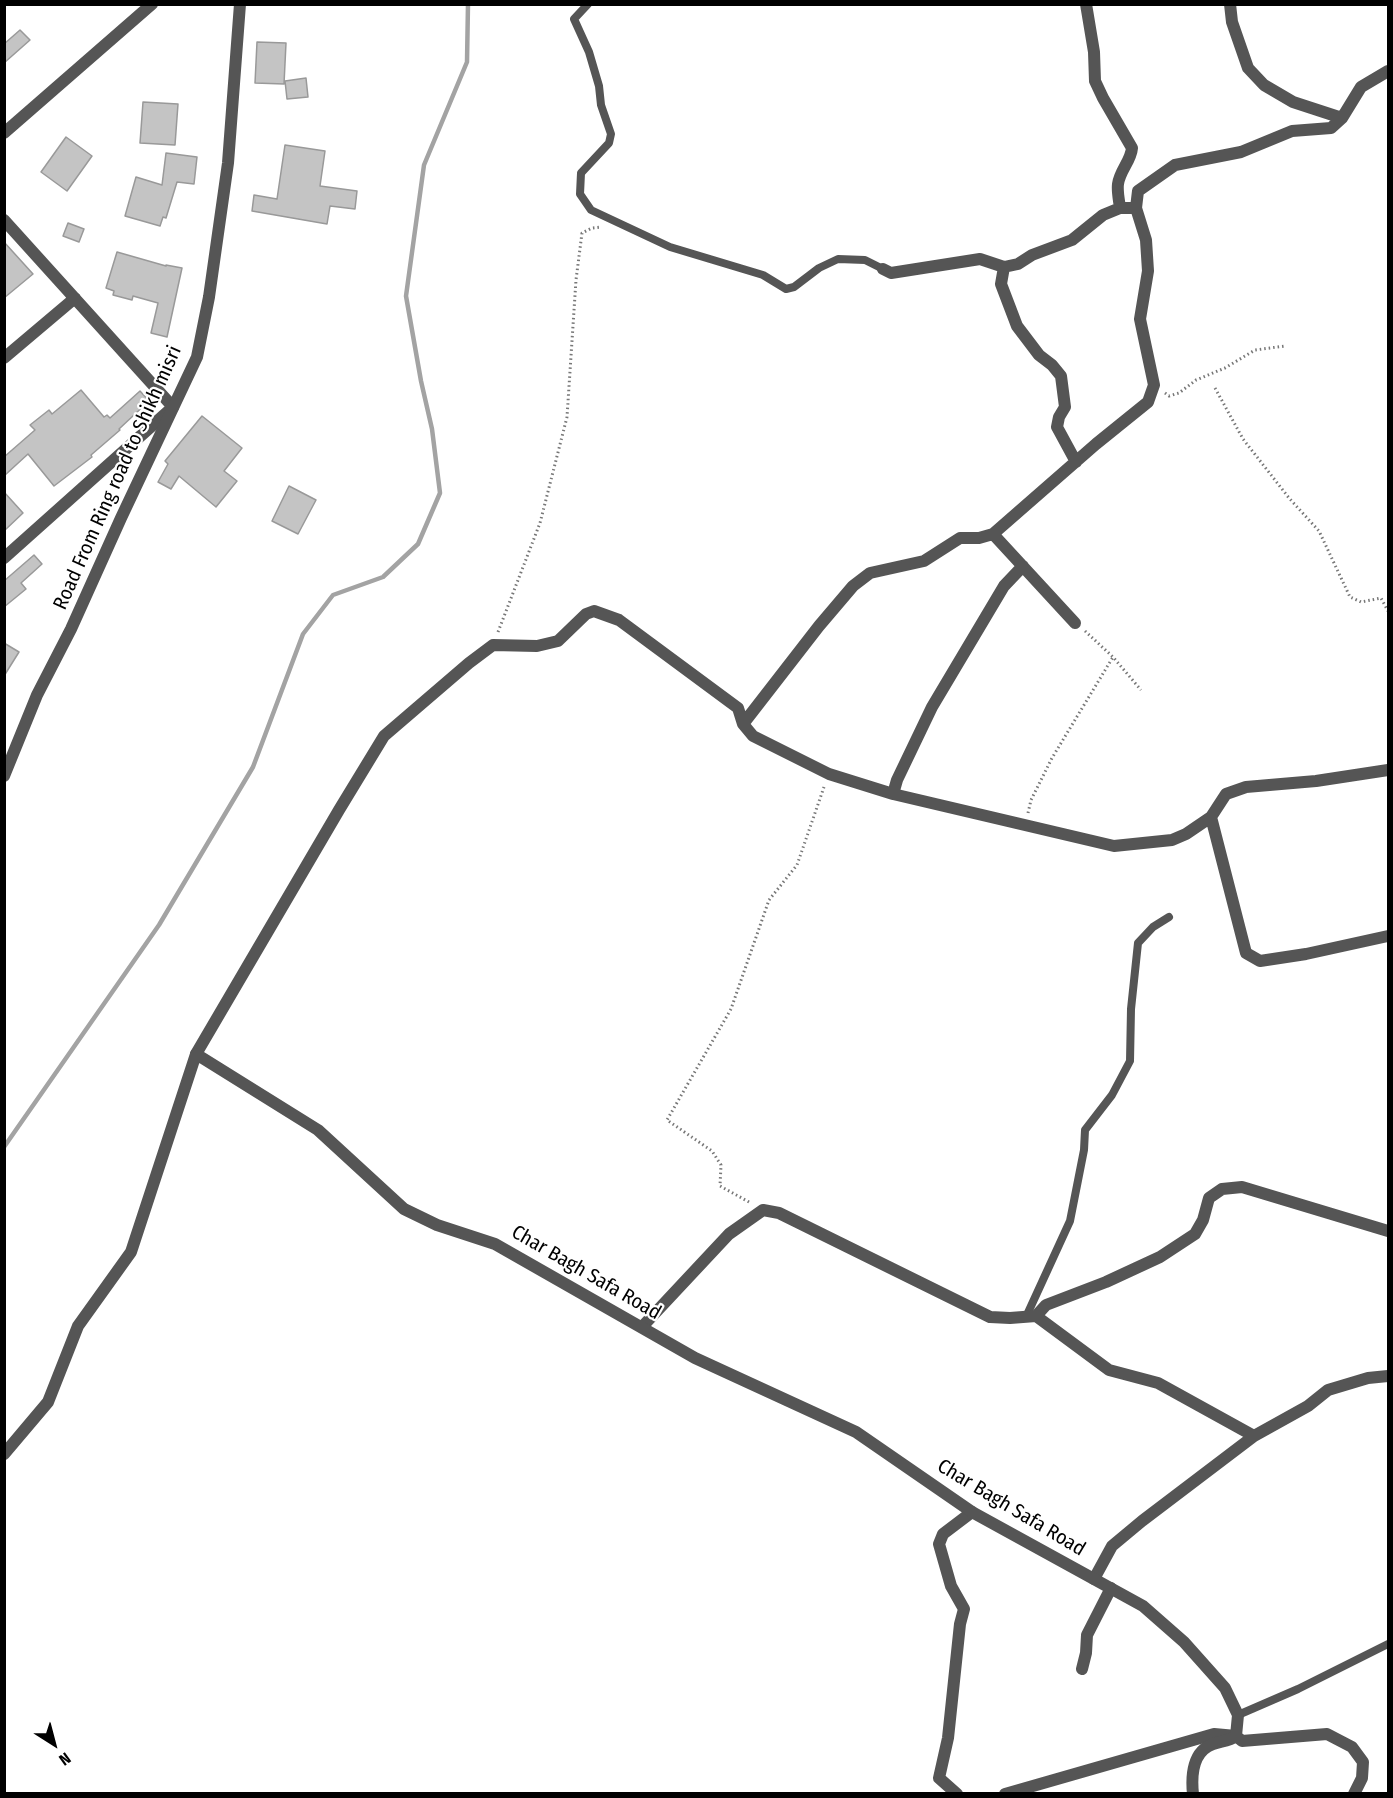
<!DOCTYPE html>
<html>
<head>
<meta charset="utf-8">
<style>
  body { margin:0 }
  #map { position:relative; width:1393px; height:1798px; overflow:hidden; background:#fff; font-family:"Fira Sans Condensed",sans-serif }
  canvas { display:block }
  .frame { position:absolute; inset:0; border:6px solid #000; pointer-events:none }
  .north { position:absolute; left:24px; top:1714px; width:60px; height:60px; -webkit-text-stroke:4px #fff; paint-order:stroke; rotate:144deg; font-size:16px; font-weight:700; line-height:24px; text-align:center; color:#000 }
  .north::after { content:''; display:block; margin:auto; width:21px; height:27px; background:#000; clip-path:polygon(50% 0,100% 100%,50% 72%,0 100%) }
</style>
</head>
<body>
<div id="map">
<canvas width="1393" height="1798"></canvas>
<div class="frame"></div>
<div class="north">N</div>
</div>
<script>
const c = document.querySelector('canvas').getContext('2d');
c.lineJoin = 'round';
function stroke(path, color, width, dash) { c.strokeStyle = color; c.lineWidth = width; c.lineCap = dash ? 'butt' : 'round'; c.setLineDash(dash || []); c.stroke(path); }
function paint(path, color) { c.fillStyle = color; c.fill(path, 'evenodd'); }
function label(font, color, halo, rows, align = 'center') {
  c.font = font + ' "Fira Sans Condensed",sans-serif'; c.lineWidth = 4.5; c.setLineDash([]); c.textBaseline = 'middle'; c.strokeStyle = halo; c.fillStyle = color; for (const [text, x, y, turn = 0] of rows) {
    c.save(); c.translate(x, y); c.rotate((+turn || 0) * Math.PI / 180); c.textAlign = isNaN(turn) ? turn : align; if (halo) c.strokeText(text, 0, 0); c.fillText(text, 0, 0); c.restore();
  }
}
stroke(new Path2D(`
  M4,1147L159,925L253,767L303,634L333,595L383,577L418,544L440,493L432,429L421,381L406,296L424,165L467,62L468,4`), '#a3a3a3', 4.5);
const building = new Path2D(`
  M20,30L30,40L4,63V44Z
  M257,42L286,43L284,84L255,83Z
  M306,78L308,97L287,99L285,81Z
  M143,102L178,104L175,145L140,143Z
  M66,137L92,156L67,191L41,172Z
  M285,145L325,151L320,186L357,191L355,209L330,206L327,224L252,211L254,195L277,199Z
  M166,153L197,157L194,184L177,182L166,218L163,217L160,226L125,216L136,177L162,185Z
  M68,223L84,229L79,242L63,236Z
  M4,242L33,274L4,298Z
  M117,252L166,266V265L182,268L167,337L151,333L158,303L133,296L132,300L113,295L114,291L106,288Z
  M81,390L104,417L107,415L110,418L140,391L149,401L119,429L120,430L91,455L92,457L54,486L28,454L4,476V457L35,430L30,425L49,410L52,414Z
  M202,416L242,448L224,471L237,481L216,507L179,476L171,489L158,482L168,464L165,461Z
  M289,486L316,500L298,534L272,521Z
  M4,492L23,513L4,531Z
  M34,555L42,564L21,583L26,589L4,607V581Z
  M4,643L19,652L4,676Z`);
paint(building, '#c4c4c4');
stroke(building, '#999', 1.5);
stroke(new Path2D(`
  M1215,388L1243,439L1289,498L1319,531L1350,597L1361,602L1381,598L1388,611
  M1165,393L1169,396L1179,393L1196,380L1225,368L1255,350L1285,346
  M1085,631L1113,657L1141,690
  M498,632L540,523L567,417L576,280L582,233L592,228L601,227
  M1028,813L1031,800L1052,758L1113,657
  M749,1202L720,1186L721,1165L712,1151L667,1120L731,1009L769,900L797,865L824,787`), '#777', 3, [1.5, 3]);
stroke(new Path2D(`
  M588,4L574,19L589,52L599,86L601,105L611,134L609,143L581,173L580,194L591,210L670,247L763,275L786,289L794,287L819,268L838,259L865,260L883,269
  M1026,1317L1070,1221L1084,1150L1085,1130L1112,1095L1130,1061L1131,1009L1138,943L1153,927L1169,917
  M1238,1715L1298,1689L1388,1644`), '#555', 8);
stroke(new Path2D(`
  M1086,4L1094,52L1095,81L1103,98L1132,148C1131,161 1120,170 1118,184C1117,191 1119,200 1120,208
  M1230,4L1232,22L1248,68L1264,85L1293,102L1342,118
  M4,133L152,4
  M4,220L173,407L4,558
  M1004,267L1001,284L1017,326L1039,355L1052,365L1061,376L1065,407L1059,417L1057,427L1076,462
  M883,269L891,273L980,259L1004,267L1018,264L1032,255L1072,240L1103,215L1120,208H1136
  M4,358L75,298
  M993,534L1075,623
  M743,724L819,626L853,586L870,573L924,561L960,538H979L993,534L1096,444L1148,402L1154,385L1140,319L1148,271L1146,240L1136,208L1138,191L1175,165L1241,152L1292,131L1331,128L1342,118L1361,87L1388,71
  M893,794L897,780L932,707L1004,586L1023,566
  M1211,817L1246,953L1260,961L1306,954L1388,936
  M196,1054L339,810L384,736L469,663L493,645L537,646L558,641L586,614L594,611L619,620L738,708L743,724L753,736L829,774L893,794L1114,846L1172,840L1186,834L1211,817L1226,794L1246,787L1316,781L1388,770
  M1036,1316L1046,1305L1106,1282L1160,1257L1195,1234L1203,1220L1209,1198L1222,1189L1242,1187L1388,1231
  M642,1327L729,1234L763,1210L779,1213L990,1317L1010,1318L1036,1316L1109,1370L1158,1383L1254,1436
  M1094,1579L1112,1546L1142,1521L1254,1436L1308,1406L1328,1390L1368,1378L1388,1376
  M1082,1669L1086,1653L1087,1635L1111,1588
  M957,1794L939,1778L948,1738L960,1624L964,1609L951,1586L939,1544L943,1534L972,1512
  M1005,1794L1214,1734L1236,1736L1242,1741L1327,1734L1352,1747L1363,1762L1362,1778L1354,1794`), '#555', 12);
stroke(new Path2D(`
  M4,776L37,695L71,629L121,518L197,357L209,297L228,163L240,4
  M4,1454L48,1402L78,1326L131,1252L196,1054L318,1130L404,1209L437,1225L495,1244L695,1358L856,1432L972,1512L1143,1606L1184,1642L1225,1688L1238,1715L1236,1736C1229,1741 1222,1741 1213,1744C1193,1751 1191,1775 1193,1794`), '#555', 12);
label('20px', '#000', '#fff', [
  ["Road From Ring road to Shikh misri",118,478,-66],
  ["Char Bagh Safa Road",586,1273,30],
  ["Char Bagh Safa Road",1011,1508,31]
]);
</script>
</body>
</html>
